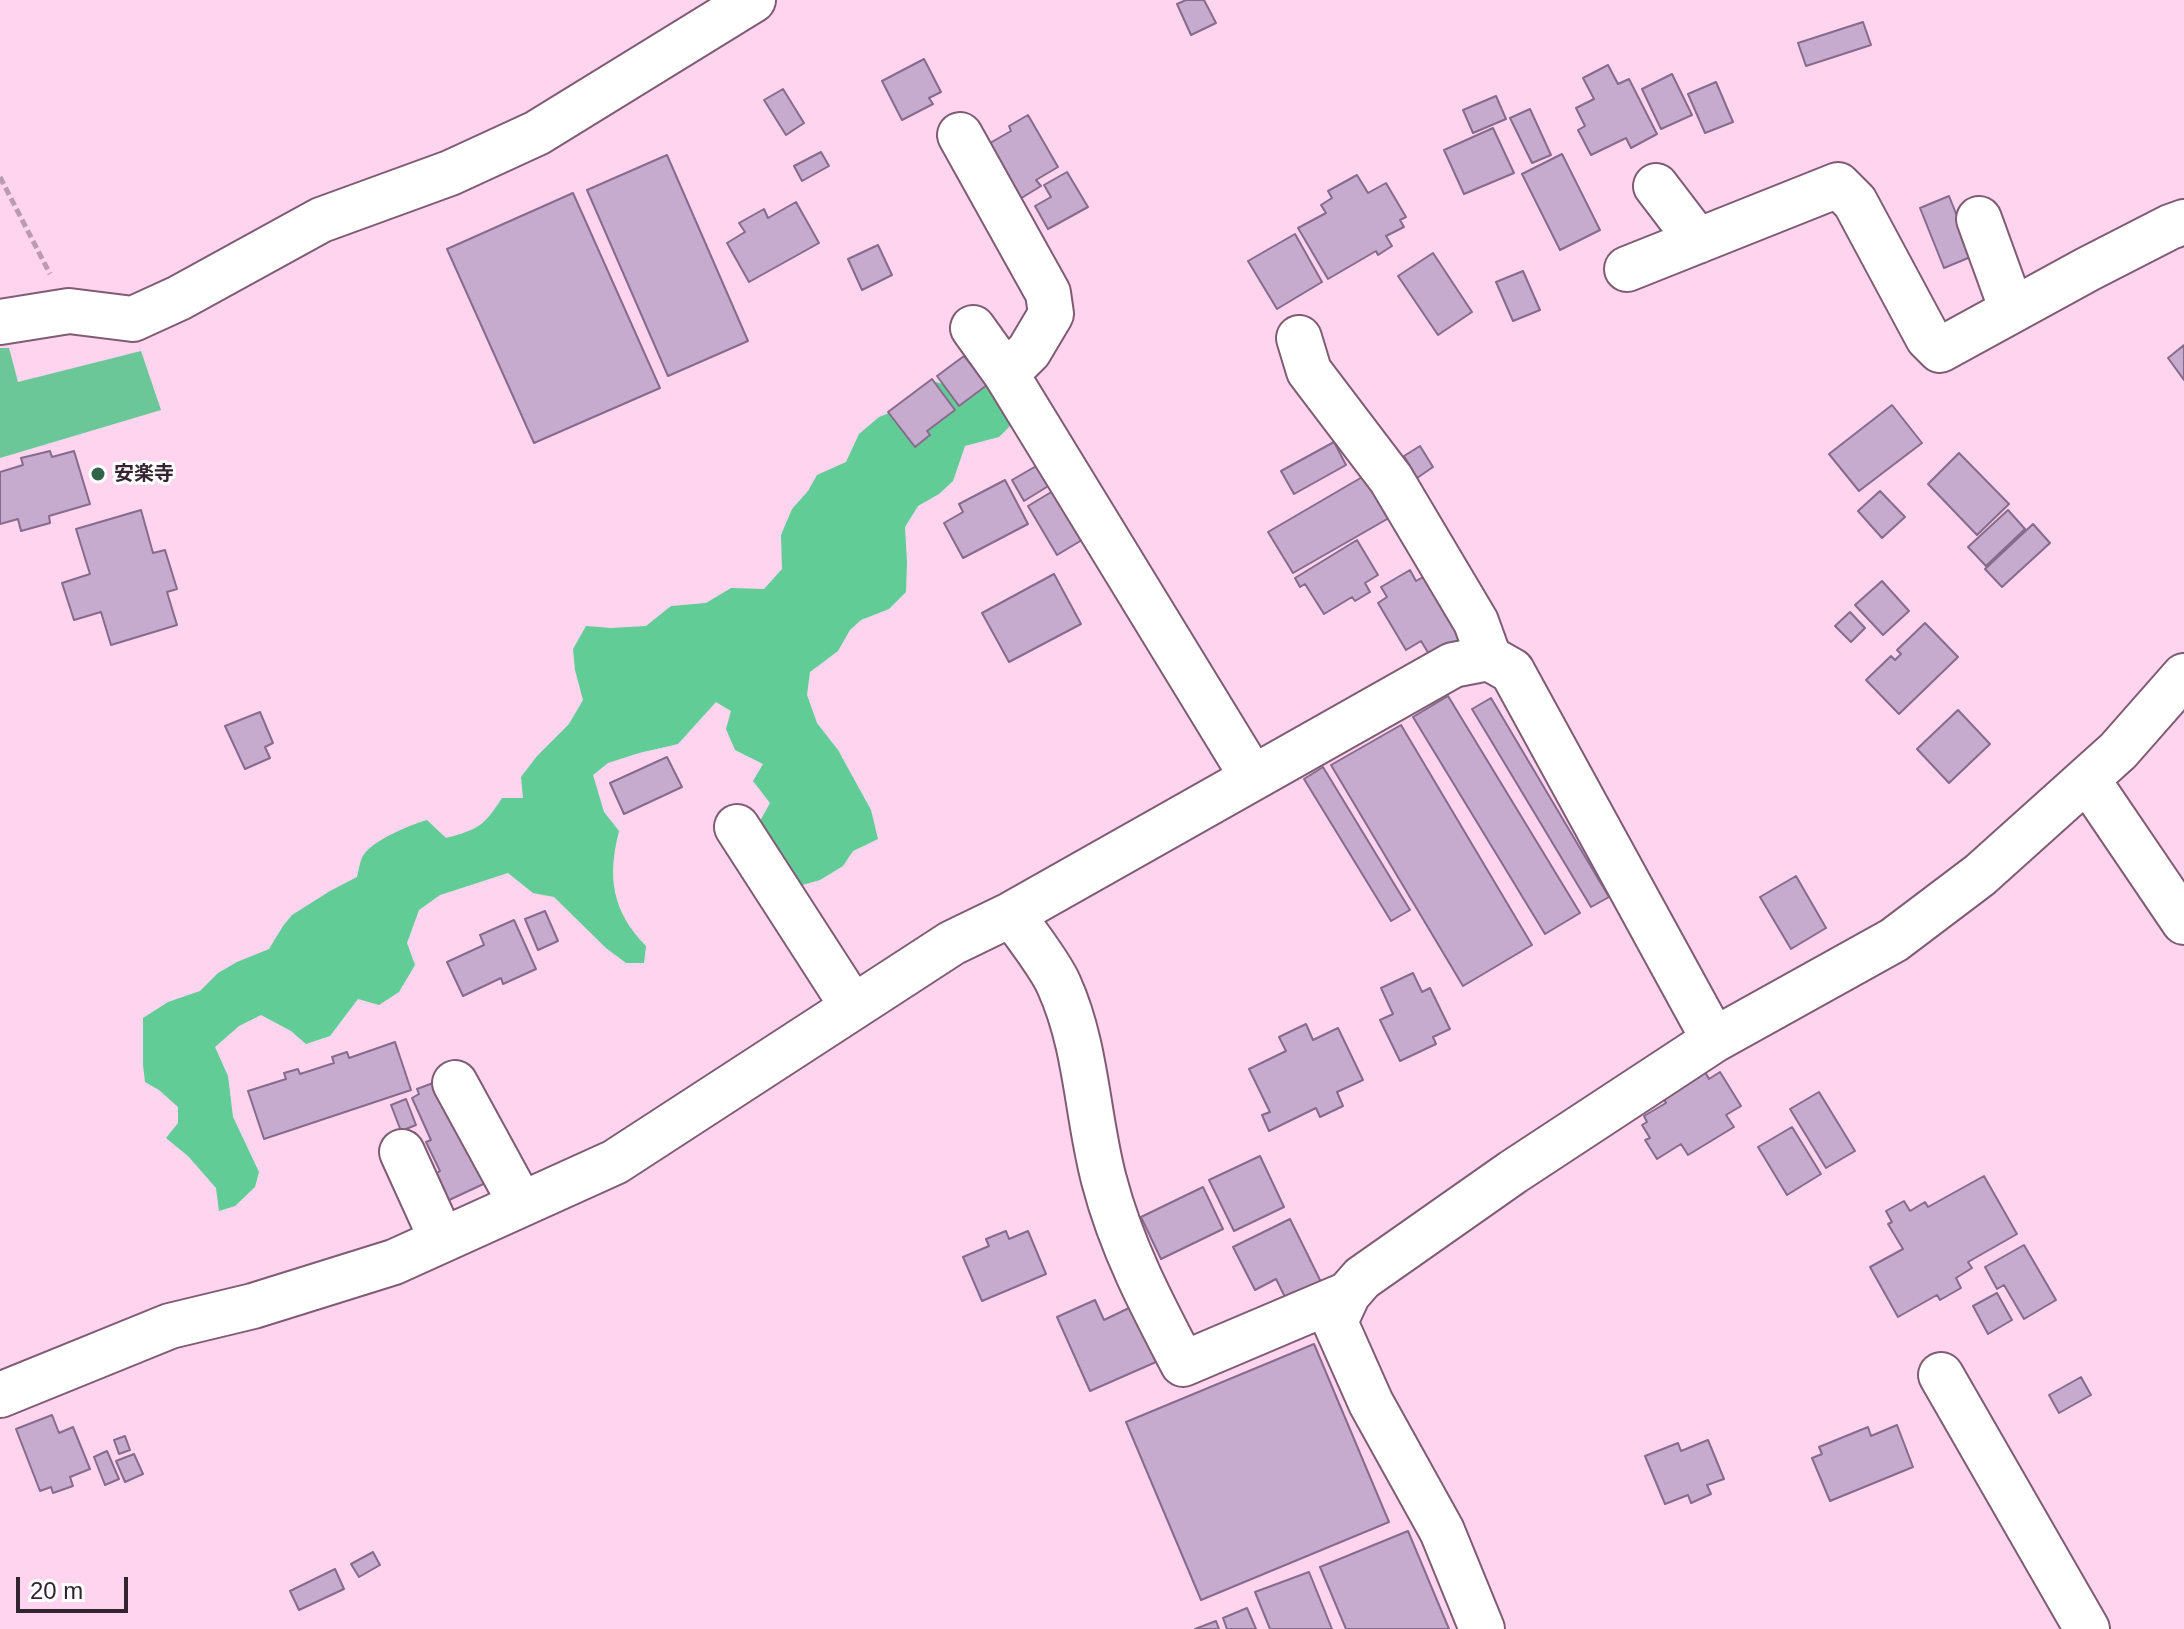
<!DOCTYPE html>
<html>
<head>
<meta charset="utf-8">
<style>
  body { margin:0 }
  #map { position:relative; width:2184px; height:1629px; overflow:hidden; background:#fed4ef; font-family:Helvetica,sans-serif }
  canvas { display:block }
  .scale { position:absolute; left:16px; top:1577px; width:112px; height:36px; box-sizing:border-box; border:4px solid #34242f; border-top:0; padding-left:10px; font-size:24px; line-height:28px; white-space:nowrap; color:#34242f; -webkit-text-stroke:6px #fff; paint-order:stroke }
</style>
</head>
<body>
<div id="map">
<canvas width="2184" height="1629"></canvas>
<div class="scale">20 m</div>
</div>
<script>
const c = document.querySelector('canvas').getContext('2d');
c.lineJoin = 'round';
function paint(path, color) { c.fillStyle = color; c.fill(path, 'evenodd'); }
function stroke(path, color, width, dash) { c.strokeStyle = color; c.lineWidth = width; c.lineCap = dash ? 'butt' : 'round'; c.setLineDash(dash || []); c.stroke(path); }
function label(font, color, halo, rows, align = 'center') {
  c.font = font + ' Helvetica,"Noto Sans JP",sans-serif'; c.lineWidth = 6; c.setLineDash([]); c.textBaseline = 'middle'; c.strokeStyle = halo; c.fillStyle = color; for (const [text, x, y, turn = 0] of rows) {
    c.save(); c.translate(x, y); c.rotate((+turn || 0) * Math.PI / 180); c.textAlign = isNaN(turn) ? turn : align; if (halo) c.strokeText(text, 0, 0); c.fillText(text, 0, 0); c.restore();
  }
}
paint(new Path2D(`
  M0,348H9L18,382L141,351L161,410L0,458Z`), '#6bc797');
paint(new Path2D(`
  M971,372L986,373L1013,423L999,437L965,446L953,481L939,494L918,506L905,527L907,562L906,592L889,609L861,620L850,630L838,651L810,672L807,695L817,723L838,750L871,810L878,839L853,851L843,866L820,880L792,888L744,830L760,821L770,803L753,781L763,764L735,750L726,729L731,711L716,702L678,744L639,753L608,763L593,775L604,812L619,831C607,878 612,911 646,946L644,963H626L606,948L554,897L533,893L508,873L440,895L419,910L407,943L415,965L399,992L379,1005L358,999L330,1036L306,1044L291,1031L261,1015L239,1026L215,1047L228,1076L233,1117L259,1172L255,1187L235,1206L219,1211L216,1188L188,1156L166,1138L178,1123V1107L159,1090L145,1082L143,1065V1018L168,1002L200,991L218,973L237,962L269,949L283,926L292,915L330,891L357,877C359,870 360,858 365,853C376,839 410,825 427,820L446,838C479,829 483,827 502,798H523L521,777L537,756L569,724L583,700L575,670L573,649L586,626L611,628L646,626L671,606L706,603L731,588L764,589L782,569L781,535L792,509L808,491L817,475L846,462L859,434L879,417L907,406L936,382L953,387Z`), '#62cc97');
const building = new Path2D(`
  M1186,0H1204L1216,23L1191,35L1177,4Z
  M1863,22L1871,45L1806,66L1798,43Z
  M924,59L941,92L929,98L933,104L902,120L882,81Z
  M1608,65L1618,84L1629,79L1657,134L1631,148L1626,138L1591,155L1578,130L1585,126L1576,108L1594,99L1583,78Z
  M1672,74L1692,115L1661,129L1642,89Z
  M1716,82L1733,122L1705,133L1688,94Z
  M783,89L804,123L786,135L764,100Z
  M1496,96L1506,119L1473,133L1463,110Z
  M1530,109L1551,155L1532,163L1510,118Z
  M1028,115L1058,167L1036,180L1041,186L1015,202L983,147L1011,131L1009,126Z
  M1493,128L1514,173L1464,194L1444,150Z
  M821,152L829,166L802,181L794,166Z
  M1562,154L1600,230L1560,250L1522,174Z
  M667,155L748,341L668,376L587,190Z
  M1067,172L1088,207L1048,229L1035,206L1051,197L1044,185Z
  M1357,175L1368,193L1386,183L1406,217L1400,220L1404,227L1386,236L1392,246L1378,255L1376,251L1328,279L1298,228L1326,213L1321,205L1332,198L1328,191Z
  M573,193L660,388L534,443L447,249Z
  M1949,196L1973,256L1944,268L1920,208Z
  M796,202L819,243L749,282L727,243L745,232L739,223L764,209L768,218Z
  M1295,234L1322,282L1277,309L1248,261Z
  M878,245L892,275L862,290L848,259Z
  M1433,253L1472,312L1438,335L1398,276Z
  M1523,271L1540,310L1513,321L1496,282Z
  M2184,345V380L2168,358Z
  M964,356L987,385L959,406L937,376Z
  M932,379L955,410L927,431L930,435L915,447L888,412Z
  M1892,405L1922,443L1859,491L1829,454Z
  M1334,442L1346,465L1294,494L1281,471Z
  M1420,446L1433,467L1417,478L1404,456Z
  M50,451L52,457L74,451L90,504L49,516L50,523L21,531L18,519L0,524V472L23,465L21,458Z
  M1959,453L2009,504L1977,535L1928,484Z
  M1038,465L1050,485L1024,501L1012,480Z
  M1364,476L1389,518L1293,573L1268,532Z
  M1005,480L1028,524L963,558L944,523L963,512L959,504Z
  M1053,491L1082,540L1057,555L1028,506Z
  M1880,491L1905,517L1882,538L1858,511Z
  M141,510L153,553L165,550L177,589L167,592L177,625L111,645L101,612L74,620L62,583L90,574L76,529Z
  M2008,510L2025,529L1986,566L1968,547Z
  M2033,524L2050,543L2002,587L1985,569Z
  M1357,540L1378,575L1365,583L1370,592L1355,601L1352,597L1324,614L1305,584L1300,587L1295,578Z
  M1410,570L1416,581L1425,576L1463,641L1432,659L1421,641L1406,650L1378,603L1387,597L1381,587Z
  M1054,574L1081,624L1009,662L982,613Z
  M1882,581L1909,611L1883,635L1855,605Z
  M1850,612L1865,628L1851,642L1835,626Z
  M1925,623L1958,657L1899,714L1866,680L1891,656L1895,660L1901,654L1897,650Z
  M1448,696L1580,913L1545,934L1413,717Z
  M1491,698L1609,897L1591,907L1472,709Z
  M1958,710L1990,744L1949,783L1917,749Z
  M260,712L273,743L265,747L270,758L245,769L225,726Z
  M1401,725L1532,945L1463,986L1331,765Z
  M667,757L682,787L624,814L610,783Z
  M1323,767L1410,910L1391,921L1304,779Z
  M1796,876L1826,928L1791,949L1760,897Z
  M545,911L558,941L538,950L525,919Z
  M514,920L536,969L503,984L501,978L463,996L447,962L484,945L480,935Z
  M1413,973L1422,992L1430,988L1450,1029L1433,1037L1436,1044L1400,1061L1380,1020L1393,1014L1381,988Z
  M1306,1024L1313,1040L1338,1028L1363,1080L1337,1092L1343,1106L1320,1117L1316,1108L1269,1131L1262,1115L1270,1112L1249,1069L1286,1051L1279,1037Z
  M395,1042L411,1090L264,1139L248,1091L286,1079L284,1073L298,1069L300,1074L334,1063L332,1057L347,1052L349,1058Z
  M1705,1072L1709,1079L1720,1072L1741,1106L1726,1115L1734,1127L1688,1155L1681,1144L1657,1159L1645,1140L1650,1138L1642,1125L1647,1122L1644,1116L1666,1103L1663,1097Z
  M433,1083L492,1180L447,1201L435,1174L440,1171L426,1142L431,1140L412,1098L419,1094L417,1089Z
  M1819,1092L1855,1151L1826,1168L1790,1109Z
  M406,1099L416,1125L401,1131L391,1105Z
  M1792,1127L1821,1174L1787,1195L1758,1147Z
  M1260,1156L1284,1207L1234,1231L1209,1180Z
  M1984,1176L2017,1234L1968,1262L1972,1268L1956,1278L1961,1288L1940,1300L1937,1295L1898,1317L1870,1267L1903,1249L1888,1224L1892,1222L1886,1211L1904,1201L1910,1211L1925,1202L1928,1207Z
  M1203,1187L1223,1229L1161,1259L1141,1217Z
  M1290,1219L1322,1284L1287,1301L1276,1279L1255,1290L1233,1247Z
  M1006,1231L1009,1239L1028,1231L1046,1274L982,1301L963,1257L989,1246L986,1239Z
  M2024,1245L2056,1300L2024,1319L2004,1285L1997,1289L1985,1267Z
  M1997,1293L2012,1320L1988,1334L1973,1306Z
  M1095,1300L1104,1320L1131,1307L1156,1362L1090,1391L1057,1317Z
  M1314,1344L1389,1522L1201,1600L1126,1422Z
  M2081,1377L2091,1395L2059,1413L2049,1395Z
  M52,1415L59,1433L73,1427L90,1469L70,1477L73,1486L53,1493L51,1487L40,1491L16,1429Z
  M1897,1425L1913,1467L1830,1501L1812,1458L1822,1454L1819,1447L1868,1427L1871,1436Z
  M125,1436L130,1450L119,1454L114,1440Z
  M1708,1440L1724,1479L1707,1485L1711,1494L1691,1503L1688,1495L1665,1504L1645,1456L1678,1443L1681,1451Z
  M107,1451L119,1479L105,1485L94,1457Z
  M134,1454L143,1474L125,1482L116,1461Z
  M1408,1531L1449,1629H1346L1320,1567Z
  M373,1552L380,1565L359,1577L351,1564Z
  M335,1569L344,1589L299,1610L290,1591Z
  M1309,1572L1332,1629H1270L1255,1592Z
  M1247,1608L1256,1629H1227L1223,1618Z
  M1216,1621L1219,1629H1195Z`);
paint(building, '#c7abce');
stroke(building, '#866b8c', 2);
const minor = new Path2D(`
  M960,135L1048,293L1051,314L1029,351L1006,374
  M1656,186L1698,241
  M1979,219L2012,310
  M1627,269L1838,185L1855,202L1928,338L1940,350L2088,269L2170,227L2184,222
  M0,322L69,311L133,319L179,298L321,220L450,173L537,133L753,0
  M973,328L1006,374L1253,778
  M1299,338L1309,371L1391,479L1476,622L1489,658
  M2087,779L2184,922
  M737,827L853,1007
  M1012,914C1026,935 1050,964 1059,985C1087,1047 1087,1116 1104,1180C1121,1246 1152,1305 1183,1364L1348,1294
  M455,1083L521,1204
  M402,1152L442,1240
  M1941,1375L2087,1629
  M0,1395L170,1326L253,1306L394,1262L615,1162L952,943L1012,914L1453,665L1489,658L1512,671L1714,1040
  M1482,1629L1442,1531L1371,1403L1335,1322L1348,1294L1362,1278L1513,1172L1714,1040L1894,940L1980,875L2118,751L2184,676`);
stroke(minor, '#805c74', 48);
stroke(new Path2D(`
  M0,177L50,274`), '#bc9bb1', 5, [8, 4]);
stroke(minor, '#fff', 44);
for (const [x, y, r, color] of [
  [98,474,8,"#306449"]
]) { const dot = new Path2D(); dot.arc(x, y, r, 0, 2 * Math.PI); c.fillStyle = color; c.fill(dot); stroke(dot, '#fff', 3); }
label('bold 20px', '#34242f', '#fff', [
  ["安楽寺",114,474]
], 'left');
</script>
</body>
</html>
